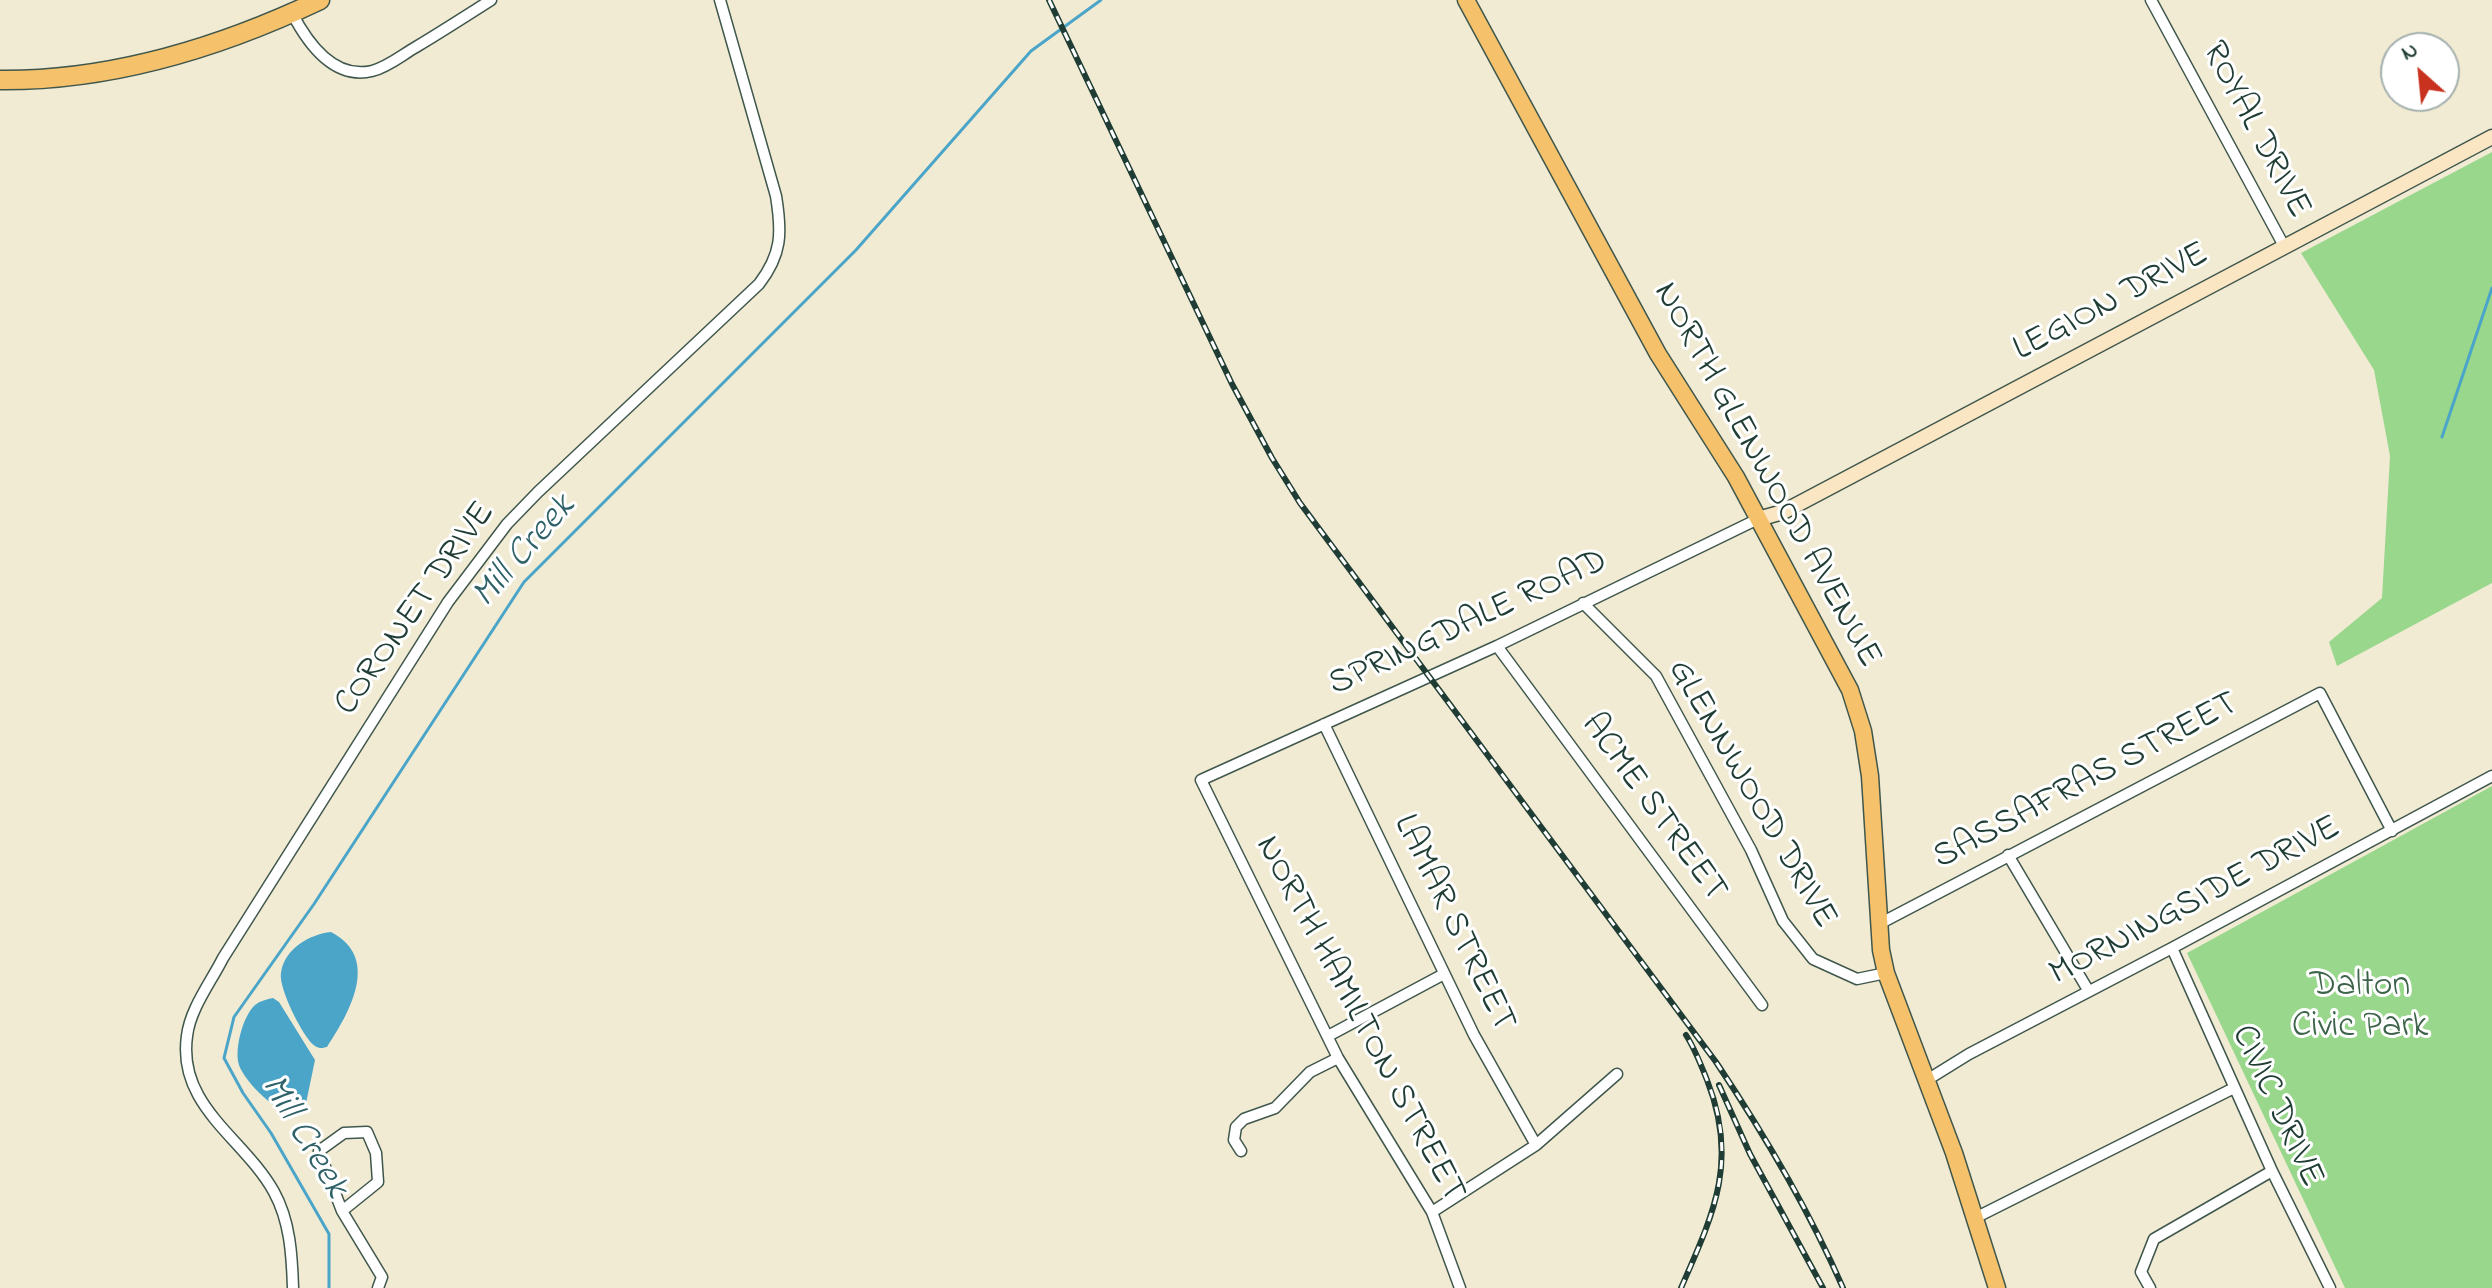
<!DOCTYPE html>
<html>
<head>
<meta charset="utf-8">
<style>
  body { margin:0 }
  #map { position:relative; width:2492px; height:1288px; overflow:hidden; background:#f2ebd4; font-family:"Indie Flower",sans-serif }
  canvas { display:block }
  .north { position:absolute; left:2380px; top:32px; width:80px; height:80px; box-sizing:border-box; background:#fff; border:2px solid #a5b1ae; border-radius:50%; rotate:333deg; font-size:22px; font-weight:700; line-height:32px; text-align:center; color:#1f3d34 }
  .north::after { content:''; display:block; margin:auto; width:28px; height:36px; background:#c8321e; clip-path:polygon(50% 0,100% 100%,50% 72%,0 100%) }
</style>
</head>
<body>
<div id="map">
<canvas width="2492" height="1288"></canvas>
<div class="north">N</div>
</div>
<script>
const c = document.querySelector('canvas').getContext('2d');
c.lineJoin = 'round';
function paint(path, color) { c.fillStyle = color; c.fill(path, 'evenodd'); }
function stroke(path, color, width, dash) { c.strokeStyle = color; c.lineWidth = width; c.lineCap = dash ? 'butt' : 'round'; c.setLineDash(dash || []); c.stroke(path); }
function label(font, color, halo, rows, align = 'center') {
  c.font = font + ' "Indie Flower",sans-serif'; c.lineWidth = 6; c.setLineDash([]); c.textBaseline = 'middle'; c.strokeStyle = halo; c.fillStyle = color; for (const [text, x, y, turn = 0] of rows) {
    c.save(); c.translate(x, y); c.rotate((+turn || 0) * Math.PI / 180); c.textAlign = isNaN(turn) ? turn : align; if (halo) c.strokeText(text, 0, 0); c.fillText(text, 0, 0); c.restore();
  }
}
paint(new Path2D(`
  M2492,152V583L2337,666L2329,642L2382,598L2390,456L2374,370L2301,253Z
  M2492,786V1288H2345L2187,953Z`), '#98d78c');
paint(new Path2D(`
  M331,932C381,958 350,1012 327,1047C322,1048 320,1049 315,1046C303,1038 278,987 281,973C284,949 310,934 331,932Z
  M273,998L279,1002L315,1060L305,1108L300,1115C281,1118 245,1083 239,1065C234,1049 243,1016 255,1005C260,1001 267,999 273,998Z`), '#4aa5c8');
stroke(new Path2D(`
  M2442,437L2492,288
  M329,1288V1234L271,1133L243,1093L224,1058L234,1017L314,904L524,582L856,250L1031,51L1101,0`), '#4aa5c8', 3);
const street = new Path2D(`
  M2151,0L2284,246
  M292,13C307,42 333,80 372,71C388,67 402,55 416,47C441,32 466,16 491,0
  M1583,603L1656,676L1751,850L1783,921L1813,959L1857,979L1886,973
  M1497,646L1762,1005
  M1324,724L1474,1035L1536,1145
  M2008,855L2088,990
  M1881,923L2320,693L2392,831
  M2172,948L2272,1171L2330,1288
  M1328,1036L1444,974
  M1927,1080L1969,1054L2172,948L2492,776
  M1241,1151L1234,1140L1236,1127L1244,1119L1275,1108L1310,1072L1338,1058
  M342,1211L378,1182L376,1153L367,1132L344,1133L319,1151L342,1211L382,1277L378,1288
  M1432,1212L1536,1145L1617,1074
  M1977,1217L2234,1088
  M293,1288C292,1255 290,1221 274,1192C244,1138 177,1106 187,1036C190,1009 211,982 223,958L448,602L507,524L538,492L759,284C782,254 782,233 776,196L720,0
  M1460,1288L1432,1212L1338,1058L1201,780L1497,646L1758,519
  M2150,1288L2141,1272L2154,1239L2272,1171`);
const secondary = new Path2D(`
  M1758,519L1783,512L1802,502L2492,137`);
const primary = new Path2D(`
  M1466,0L1658,354L1736,477L1850,690L1863,731L1870,776L1881,950L1886,973L1954,1153L1997,1288`);
const highway = new Path2D(`
  M0,80C112,81 219,48 320,0`);
stroke(street, '#3f574c', 13);
stroke(secondary, '#3f574c', 17);
stroke(primary, '#3f574c', 19);
stroke(highway, '#3f574c', 21);
stroke(street, '#fff', 10);
stroke(secondary, '#fbe6c4', 14);
stroke(primary, '#f5c16b', 16);
stroke(highway, '#f5c16b', 18);
const rail = new Path2D(`
  M1049,0L1232,384L1272,458L1300,503L1716,1062C1764,1134 1808,1208 1843,1288
  M1719,1085L1750,1154L1823,1288
  M1681,1288C1714,1213 1739,1161 1707,1080C1701,1065 1695,1049 1686,1035`);
stroke(rail, '#1f3d34', 6);
stroke(rail, '#fff', 3, [9]);
label('36px', '#1f3d34', '#fff', [
  ["ROYAL DRIVE",2254,131,62],
  ["LEGION DRIVE",2112,304,-28],
  ["NORTH GLENWOOD AVENUE",1765,476,61],
  ["CORONET DRIVE",417,610,-55],
  ["SPRINGDALE ROAD",1469,625,-25],
  ["SASSAFRAS STREET",2087,783,-28],
  ["GLENNWOOD DRIVE",1750,795,60],
  ["ACME STREET",1652,809,54],
  ["MORNINGSIDE DRIVE",2196,903,-28],
  ["LAMAR STREET",1452,924,64],
  ["NORTH HAMILTON STREET",1358,1020,62],
  ["CIVIC DRIVE",2275,1107,65]
]);
label('36px', '#3d644a', '#fff', [
  ["Dalton",2360,988],
  ["Civic Park",2360,1029]
]);
label('italic 38px', '#2e6168', '#fff', [
  ["Mill Creek",526,553,-49],
  ["Mill Creek",302,1138,59]
]);
</script>
</body>
</html>
